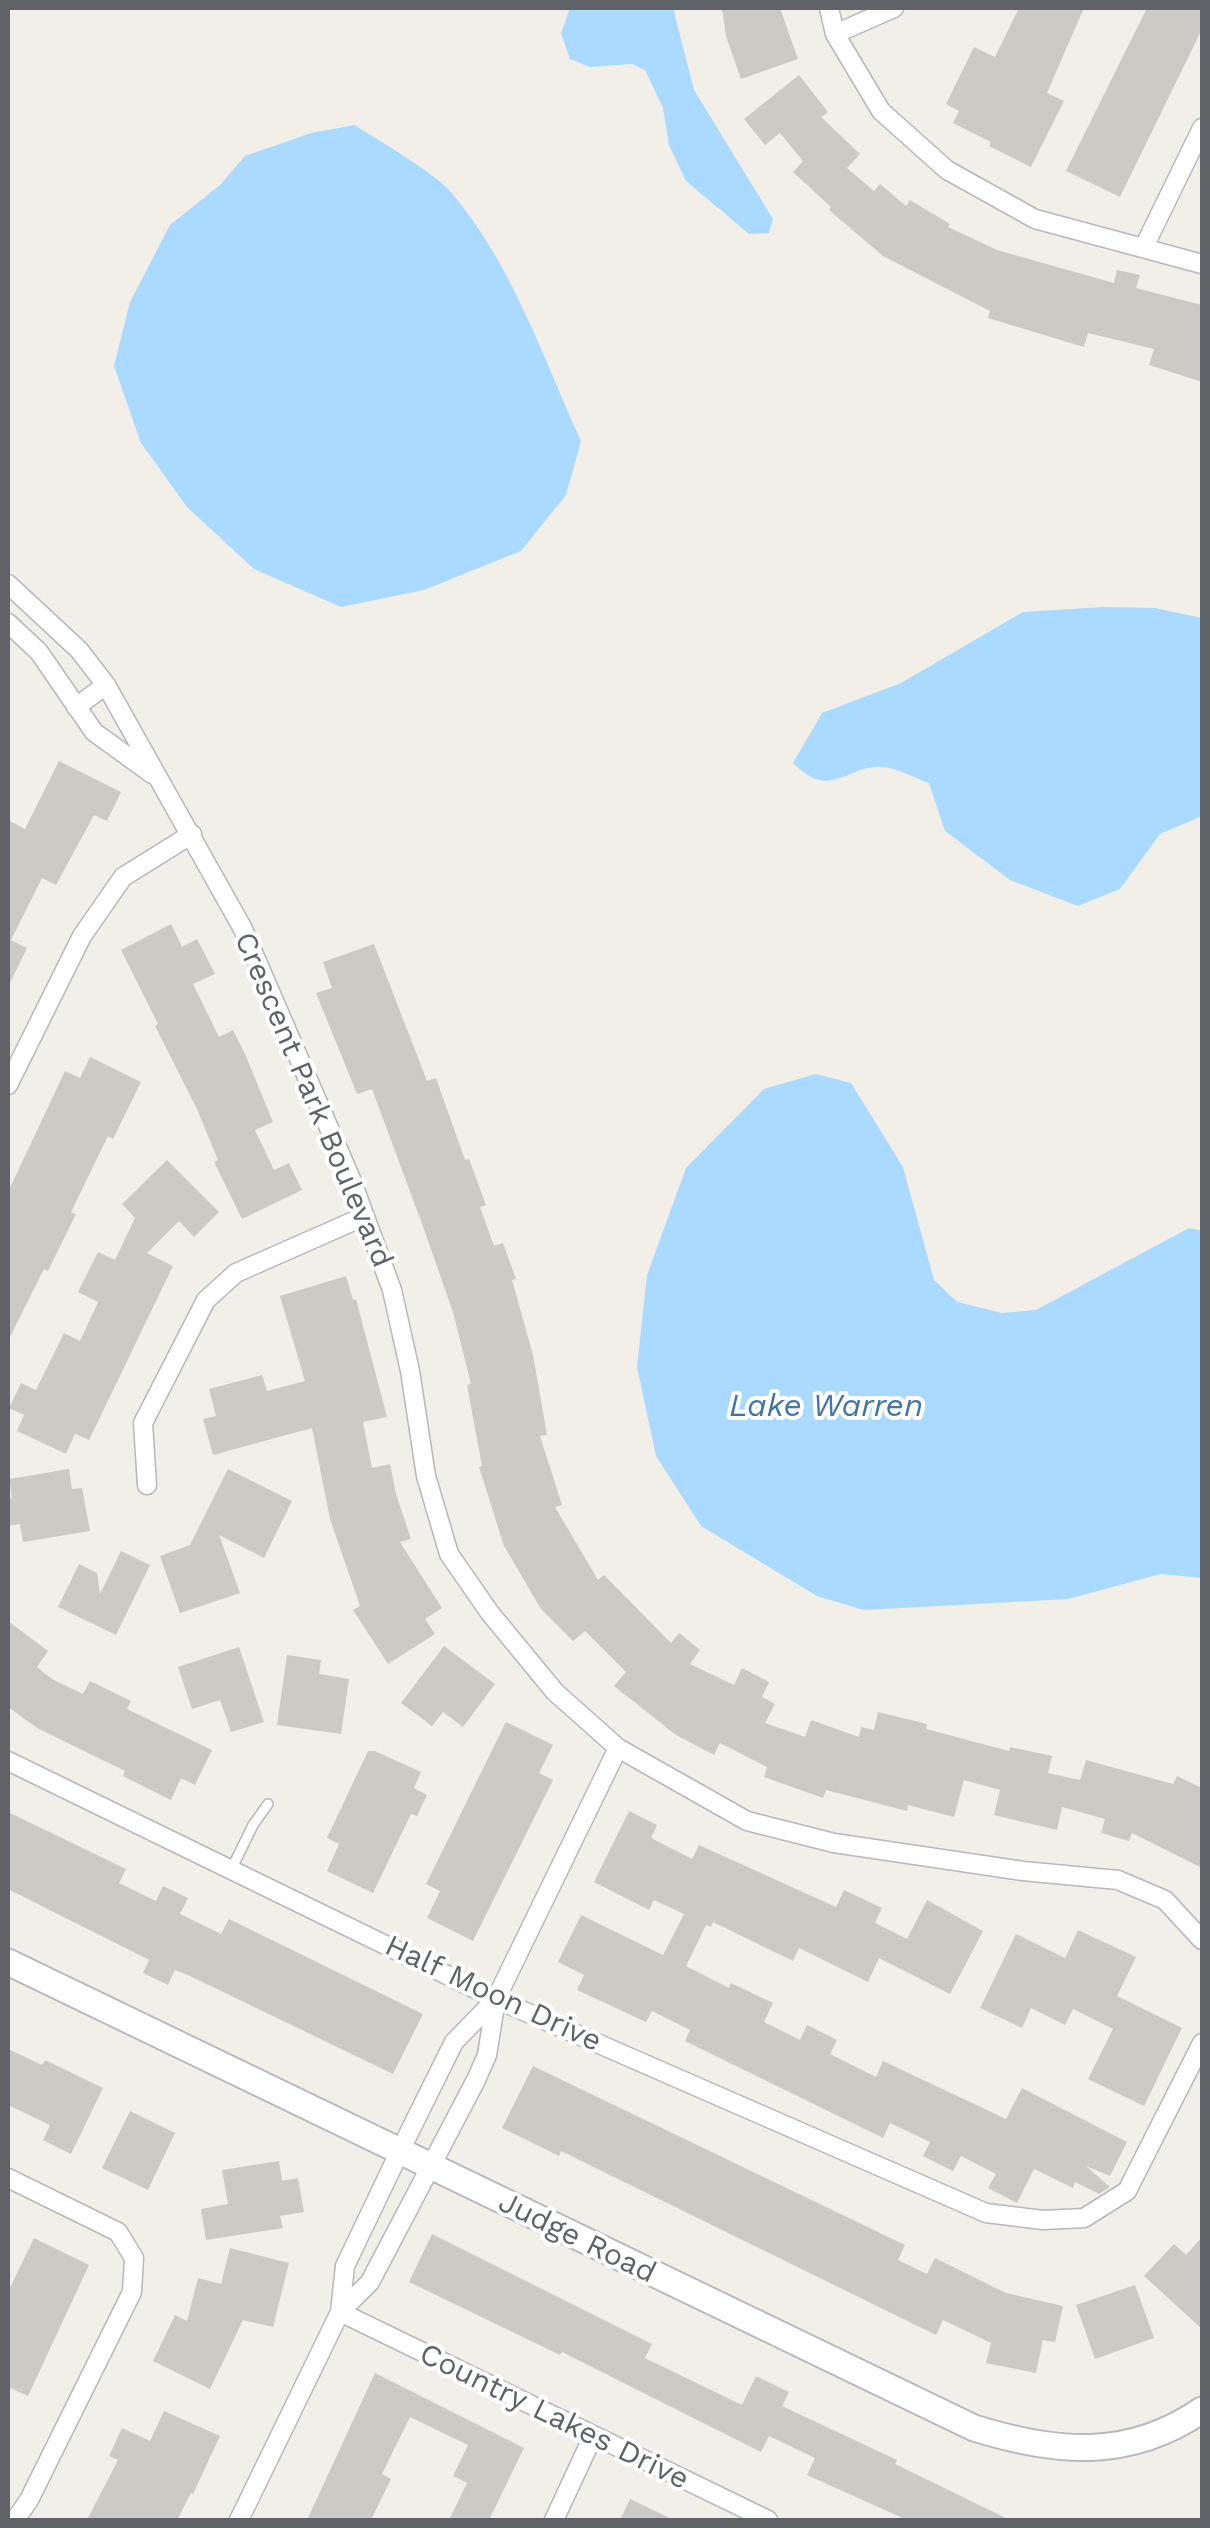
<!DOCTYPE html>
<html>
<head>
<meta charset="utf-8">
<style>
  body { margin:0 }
  #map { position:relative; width:1210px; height:2528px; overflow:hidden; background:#f1efe8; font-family:"Work Sans",sans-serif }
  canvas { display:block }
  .frame { position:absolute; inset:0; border:10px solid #5f6368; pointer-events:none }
</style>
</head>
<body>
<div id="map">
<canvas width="1210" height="2528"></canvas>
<div class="frame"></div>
</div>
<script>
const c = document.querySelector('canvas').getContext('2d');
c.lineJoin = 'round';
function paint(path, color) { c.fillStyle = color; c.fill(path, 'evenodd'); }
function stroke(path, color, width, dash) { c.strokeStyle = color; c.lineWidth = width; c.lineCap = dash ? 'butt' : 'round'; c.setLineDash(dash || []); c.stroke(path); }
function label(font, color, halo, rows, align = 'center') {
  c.font = font + ' "Work Sans",sans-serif'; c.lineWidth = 8; c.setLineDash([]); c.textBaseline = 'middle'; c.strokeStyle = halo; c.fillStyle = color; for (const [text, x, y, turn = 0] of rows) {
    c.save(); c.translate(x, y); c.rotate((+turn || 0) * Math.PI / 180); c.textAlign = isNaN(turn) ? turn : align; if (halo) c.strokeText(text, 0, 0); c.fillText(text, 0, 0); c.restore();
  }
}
paint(new Path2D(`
  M570,8H673L694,90L773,219L769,233L749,234L686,181L669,145L663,108L645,70L632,64L590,67L570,59L561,33Z
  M355,125C379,141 433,172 450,191C512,263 542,356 581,441L566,495L521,551L424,590L341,607L254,569L187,507L141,443L114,366L130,302L170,225L220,185L245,156L311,133Z
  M1103,607L1155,608L1202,618V816L1160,834L1120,889L1078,906L1010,880L945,831L929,783C915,778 897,768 883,767C846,764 832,802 793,763L822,713L901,683L1023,612Z
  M816,1074L851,1083L903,1167L934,1280L957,1302L1002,1313L1036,1310L1189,1228L1202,1231V1578L1161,1574L1068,1599L864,1610L817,1596L701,1526L656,1456L637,1367L647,1275L686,1168L764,1089Z`), '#aadaff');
paint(new Path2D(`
  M722,8H780L798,59L741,79L726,36Z
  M1019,8H1084L1047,93L1064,101L1031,167L989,146L991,142L953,123L959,111L946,104L974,47L995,57Z
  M1147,8H1202V29L1120,197L1066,171Z
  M799,75L828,112L821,117L860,154L847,168L874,191L880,184L906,206L910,200L950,224L948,227L997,250L1114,283L1117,270L1140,275L1136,288L1202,305V382L1149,365L1154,349L1088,333L1084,347L988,318L990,311L883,256L829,210L831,207L793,172L803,161L780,133L765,145L744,119Z
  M59,761L121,792L107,821L94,815L56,885L42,878L11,940L27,948L8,987V820L25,829Z
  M171,924L182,947L197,939L215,974L193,984L219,1037L233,1030L245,1054L273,1122L255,1130L274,1170L289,1163L302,1190L242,1219L214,1162L218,1160L197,1109L155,1026L158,1024L121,950Z
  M374,944L427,1081L436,1078L465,1160L469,1159L486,1205L480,1207L494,1246L503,1243L516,1279L512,1280L533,1355L547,1435L540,1436L562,1505L555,1507L598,1580L604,1575L671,1643L679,1633L700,1650L690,1664L734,1685L742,1668L769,1682L762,1697L775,1704L765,1723L805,1737L811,1720L859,1737L861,1727L874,1730L878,1712L927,1724L926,1729L1009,1751L1010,1747L1052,1756L1048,1773L1080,1780L1086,1760L1173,1784L1177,1776L1202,1788V1868L1132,1833L1129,1841L1101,1833L1105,1819L1062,1807L1057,1830L994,1815L1000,1790L964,1780L954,1817L908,1805L907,1811L826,1790L823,1798L764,1777L767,1767L720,1743L714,1755L676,1735L614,1686L626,1672L585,1631L573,1641L541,1609L504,1546L479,1467L482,1466L467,1385L471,1384L453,1312L425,1232L372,1089L357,1094L316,993L332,988L323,962Z
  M90,1057L141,1082L113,1139L108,1136L71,1212L76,1214L48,1271L44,1269L8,1341V1192L65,1071L80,1078Z
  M167,1160L219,1212L194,1237L179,1221L147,1253L173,1266L89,1440L75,1434L66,1454L17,1431L24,1415L9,1408L21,1383L36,1390L64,1333L80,1341L98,1302L78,1292L98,1252L115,1260L135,1218L122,1204Z
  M346,1276L353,1300L356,1299L387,1417L363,1422L372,1468L390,1464L396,1494L411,1539L400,1542L442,1608L425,1619L435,1634L388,1664L353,1610L360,1606L330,1519L312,1428L213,1455L203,1419L216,1416L209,1389L262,1375L267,1391L305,1381L280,1296Z
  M69,1469L72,1489L82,1488L90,1531L23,1542L20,1524L8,1526V1499L12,1498L9,1479Z
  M228,1469L292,1501L264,1558L219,1535L240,1593L180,1613L160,1556L190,1545Z
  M121,1551L150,1565L116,1635L58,1607L79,1564L97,1573L100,1594Z
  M8,1621L48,1651L37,1667L52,1679L83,1694L90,1681L131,1701L127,1709L212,1750L195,1785L181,1778L171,1800L123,1776L125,1771L37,1728L8,1707Z
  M444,1646L495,1684L463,1727L443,1712L432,1726L401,1703Z
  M239,1647L264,1722L231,1732L220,1700L192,1709L178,1667Z
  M287,1655L321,1660L319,1674L349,1679L341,1734L277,1725Z
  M506,1722L553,1745L539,1773L553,1780L473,1941L427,1918L440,1891L426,1884Z
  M368,1751H375L421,1772L414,1788L427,1795L417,1816L411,1814L373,1893L327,1871L339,1844L327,1838Z
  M629,1811L657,1825L651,1838L692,1859L699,1845L836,1907L844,1890L882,1908L875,1923L907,1939L927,1900L983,1931L950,1994L879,1958L868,1982L799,1948L793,1961L713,1922L711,1927L706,1925L686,1966L729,1988L731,1983L773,2003L764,2022L800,2040L807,2025L837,2040L830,2054L876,2077L883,2061L1006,2119L1022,2088L1127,2142L1110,2176L1086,2166L1110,2187L1099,2194L1075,2182L1073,2188L1034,2169L1017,2203L988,2188L996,2174L961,2156L953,2171L923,2156L930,2142L890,2123L883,2138L685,2041L690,2030L652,2011L646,2022L577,1990L584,1975L558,1962L581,1915L663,1955L684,1914L654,1900L649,1910L594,1882Z
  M8,1812L126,1869L119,1883L156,1901L163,1886L188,1898L180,1914L221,1934L229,1919L423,2014L393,2074L190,1976L175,1970L168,1985L143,1973L149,1960L8,1889Z
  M1078,1930L1136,1957L1117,1996L1182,2028L1144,2106L1088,2079L1113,2029L1073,2009L1065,2025L1031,2008L1022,2028L980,2008L1016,1934L1065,1958Z
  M8,2049L42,2065L45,2060L103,2088L71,2154L43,2140L50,2125L8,2105Z
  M533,2066L905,2245L898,2260L927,2274L935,2258L1006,2293L1063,2306L1055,2342L1043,2340L1036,2373L986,2363L991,2343L943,2320L936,2335L561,2151L559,2156L502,2128Z
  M130,2111L175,2133L148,2190L102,2168Z
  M279,2161L282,2181L298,2178L304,2212L280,2216L283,2228L206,2240L201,2209L228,2204L222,2170Z
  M432,2234L652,2344L645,2358L742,2405L756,2376L789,2392L782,2406L897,2460L895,2464L1010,2520H907L807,2475L815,2458L769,2436L761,2452L562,2352L560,2355L409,2282Z
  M1202,2237V2329L1144,2276L1174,2244L1186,2255Z
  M34,2238L89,2265L28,2396L8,2387V2292Z
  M230,2248L289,2263L273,2327L243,2320L210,2389L153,2361L175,2315L187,2321L198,2278L221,2284Z
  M1135,2285L1154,2338L1095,2359L1076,2305Z
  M375,2373L524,2448L489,2520H449L467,2483L453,2476L468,2445L410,2417L382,2474L391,2479L371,2520H307Z
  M164,2411L220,2436L193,2494L191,2493L177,2520H87L118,2460L109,2456L122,2428L150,2441Z
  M630,2499L674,2520H620Z`), '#cccac5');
const lane = new Path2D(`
  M231,1870L253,1825L268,1804`);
const street = new Path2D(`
  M829,8L835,34L881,111L947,170L1035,219L1202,264
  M835,34L894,8
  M1144,247L1202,128
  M8,584L79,650L106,685L243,929L351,1179L392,1290L410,1371L426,1476L449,1554L490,1613L555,1692L618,1748L747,1821L834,1843L1023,1871L1118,1880L1165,1900L1202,1940
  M8,623L39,652L94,732L152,774
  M76,707L106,685
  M8,1085L82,936L123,877L192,834
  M147,1485L143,1423L206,1300L236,1273L365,1216
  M8,1761L496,1999L986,2213L1043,2220L1084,2218L1127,2191L1202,2043
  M8,2178L118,2232L134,2258L132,2292L29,2500L15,2520
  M340,2312L345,2266L399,2153L454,2042L496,1999L618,1748
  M340,2312L768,2520
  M239,2520L340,2312L370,2282L476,2080L487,2055L496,1999
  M554,2520L593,2436`);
const secondary = new Path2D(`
  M8,1962L974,2428C1055,2453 1128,2461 1202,2410`);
stroke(lane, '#b5b8bc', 12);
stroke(street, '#b5b8bc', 21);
stroke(secondary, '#b6babf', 29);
stroke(lane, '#fff', 9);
stroke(street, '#fff', 18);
stroke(secondary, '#fff', 25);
label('30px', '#5f6368', '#fff', [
  ["Crescent Park Boulevard",313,1100,67],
  ["Half Moon Drive",493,1994,25],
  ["Judge Road",577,2238,26],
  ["Country Lakes Drive",554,2417,26]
]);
label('italic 32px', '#4174aa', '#fff', [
  ["Lake Warren",826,1407]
]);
</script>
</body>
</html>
